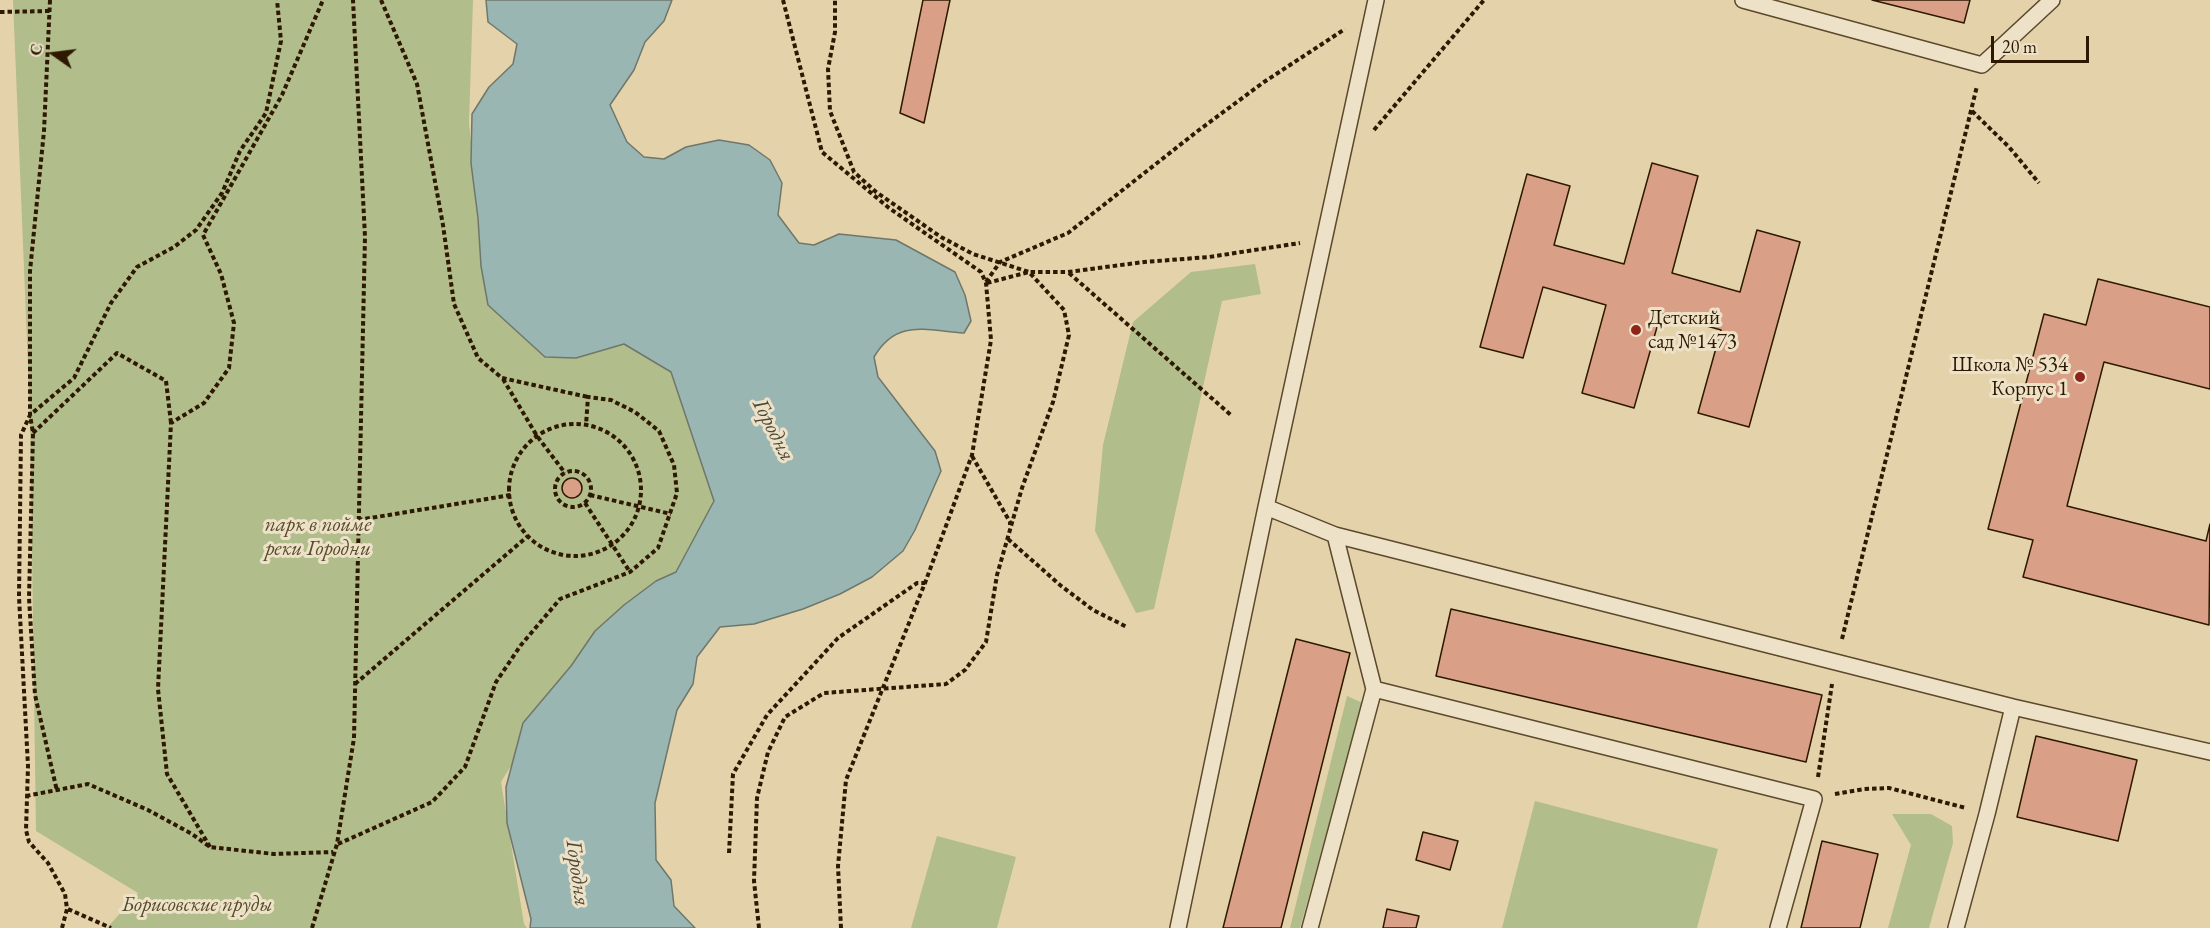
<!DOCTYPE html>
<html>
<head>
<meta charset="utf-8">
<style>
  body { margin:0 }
  #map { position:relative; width:2210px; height:928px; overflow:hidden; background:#e4d3aa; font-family:"EB Garamond",serif }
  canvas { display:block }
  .north { position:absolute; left:24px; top:24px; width:60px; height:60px; -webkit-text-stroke:4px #ede2c8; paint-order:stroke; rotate:284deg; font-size:16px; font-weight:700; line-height:24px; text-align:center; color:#2e1900 }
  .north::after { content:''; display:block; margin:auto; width:21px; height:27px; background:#2e1900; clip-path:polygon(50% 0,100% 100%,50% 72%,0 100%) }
  .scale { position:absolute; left:1991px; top:36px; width:98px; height:27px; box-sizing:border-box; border:3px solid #2e1900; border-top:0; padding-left:8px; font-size:18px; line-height:21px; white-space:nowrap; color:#2e1900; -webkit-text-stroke:4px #ede2c8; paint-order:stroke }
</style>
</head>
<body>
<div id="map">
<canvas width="2210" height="928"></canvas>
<div class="north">С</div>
<div class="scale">20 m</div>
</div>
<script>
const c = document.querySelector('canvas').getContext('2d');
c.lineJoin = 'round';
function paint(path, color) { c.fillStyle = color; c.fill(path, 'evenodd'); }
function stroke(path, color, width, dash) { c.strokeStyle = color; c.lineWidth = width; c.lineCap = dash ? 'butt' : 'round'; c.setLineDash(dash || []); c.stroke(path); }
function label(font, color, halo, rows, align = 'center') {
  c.font = font + ' "EB Garamond",serif'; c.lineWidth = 6; c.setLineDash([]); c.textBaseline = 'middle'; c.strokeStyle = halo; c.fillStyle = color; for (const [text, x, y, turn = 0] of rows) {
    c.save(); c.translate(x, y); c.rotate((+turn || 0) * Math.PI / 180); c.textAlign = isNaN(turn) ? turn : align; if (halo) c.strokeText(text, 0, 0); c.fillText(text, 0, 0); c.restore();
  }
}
paint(new Path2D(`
  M13,0H473L469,123L488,305L545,357L576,358L624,344L671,372L714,501L676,572L584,649L501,782L524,924L527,928H107L138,893L36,831L30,415Z
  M1255,264L1261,294L1222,301L1154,609L1136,613L1095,531L1103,445L1133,322L1191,272Z
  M1347,696L1363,703L1300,928H1290Z
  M1535,801L1718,849L1697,928H1502Z
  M1892,814H1931L1952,826L1953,843L1929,928H1888L1911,845Z
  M937,836L1016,857L997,928H911Z`), '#b1bd8a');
const water = new Path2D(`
  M486,0H672L664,21L645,42L634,70L610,105L627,142L644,157L664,159L686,147L719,140L749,145L770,160L782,183L778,215L799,243L814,245L839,234L896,240L955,272L965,295L971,321L964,333C926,331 897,318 874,357L878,377L935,451L941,471L915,530L903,551L872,577L840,594L803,609L754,624L720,627L697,657L693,684L677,710L655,803L656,860L671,880L674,906L695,928H530L531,919L507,823L506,787L523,723L571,666L595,631L624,605L656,581L676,572L714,501L671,372L624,344L576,358L545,357L488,305L481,266L478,218L471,163L472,114L489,87L513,64L517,44L488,22Z`);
paint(water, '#9ab6b3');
stroke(water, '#6f776b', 1.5);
const building = new Path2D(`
  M923,0H950L924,123L900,113Z
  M1872,0H1970L1964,23Z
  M1652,163L1698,176L1672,273L1740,292L1757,230L1800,242L1749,427L1698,413L1721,330L1661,313L1634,408L1582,393L1606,305L1543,287L1523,358L1480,347L1527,174L1570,186L1554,245L1624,264Z
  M2098,279L2210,307V389L2104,362L2067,506L2206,541L2210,524L2209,625L2023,577L2033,540L1988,529L2044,314L2086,325Z
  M562 488a10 10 0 1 1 20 0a10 10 0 1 1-20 0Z
  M1451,609L1822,695L1806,762L1436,676Z
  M1296,639L1350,653L1281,928H1223Z
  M2036,736L2137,760L2118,841L2017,817Z
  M1423,832L1458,841L1450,870L1416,860Z
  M1822,841L1878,854L1860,928H1801Z
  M1387,909L1419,916L1416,928H1383Z`);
paint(building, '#daa087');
stroke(building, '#2e1900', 1.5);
const service = new Path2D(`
  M1743,0L1982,65L2052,0
  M1266,507L1335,535L2013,707L1987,814L1956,928
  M1335,535L1374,689L1814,799L1778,928
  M2013,707L2210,752
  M1178,928L1266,507L1376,0
  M1310,928L1374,689`);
stroke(service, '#5c482a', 18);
stroke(new Path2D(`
  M50,0L44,131L30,271V415L33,433L29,598L35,695L57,791
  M381,0L417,84L443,225L454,304L478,358L502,378L588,397
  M783,0L822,152L889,208L981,272L986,283L991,340L972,455L925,583L846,780L838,866L841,928
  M0,12L50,11
  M1972,111L2009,147L2039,183
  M1374,130L1484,0
  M1069,273L1232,416
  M986,282L1000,262L1068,233L1199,130L1264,82L1345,29
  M987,283L1029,272H1068L1144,262L1209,257L1300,243
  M503,379L537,436L565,473
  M509 490a66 66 0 1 1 132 0a66 66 0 1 1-132 0Z
  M33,433L117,353L166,381L171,423
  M972,456L1010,522V525
  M555 489a18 18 0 1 1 36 0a18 18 0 1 1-36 0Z
  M590,495L671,514
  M585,503L630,572
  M358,520L511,495
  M1008,539L1060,585L1093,610L1127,627
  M1842,639L1977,86
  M355,684L528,536
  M1818,777L1832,684
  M1835,794L1864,789L1889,788L1966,808
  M26,796L88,784L148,810L192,834L210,847L274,854L333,852
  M338,844L432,802L465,767L496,682L521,645L560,599L630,572L658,548L677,493L674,465L659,431L635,412L611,400L588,397L586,425
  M210,847L167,774L158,689L171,423L204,403L229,368L234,323L221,274L203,235L282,95L323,0
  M729,853L733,774L767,715L838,638L917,583H925
  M68,909L111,928
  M62,928L67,909L65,894L48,863L29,842L26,830L28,766L19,597L21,435L30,415L74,378L111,303L137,267L174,247L196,230L222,193L240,151L266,113L281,41L277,0
  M312,928L337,844L354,738L365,237L353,0
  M759,928L754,881L757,798L768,752L785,717L824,693L946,684L965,670L986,642L997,575L1022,488L1053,402L1069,335L1064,310L1029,272L973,254L941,237L876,192L854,172L830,111L828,69L835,32V0`), '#2e1900', 4, [4.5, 3]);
stroke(service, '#ede2c8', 15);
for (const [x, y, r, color] of [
  [1636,330,6,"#8f2418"],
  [2080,377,6,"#8f2418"]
]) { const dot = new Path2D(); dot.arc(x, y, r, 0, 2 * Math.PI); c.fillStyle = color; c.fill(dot); stroke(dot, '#ede2c8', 2); }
label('21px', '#2e1900', '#ede2c8', [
  ["Детский",1648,318],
  ["сад №1473",1648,342],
  ["Школа № 534",2068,365,"right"],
  ["Корпус 1",2068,389,"right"]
], 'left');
label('italic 21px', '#554a29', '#ede2c8', [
  ["парк в пойме",318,525],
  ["реки Городни",318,549],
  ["Борисовские пруды",197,905]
]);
label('italic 22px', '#4e4836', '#ede2c8', [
  ["Городня",773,430,63],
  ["Городня",577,873,82]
]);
</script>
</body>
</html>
